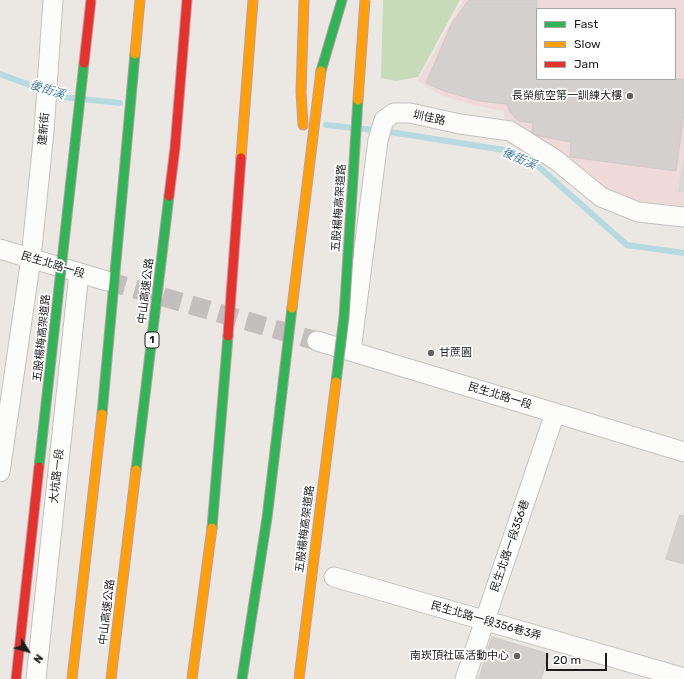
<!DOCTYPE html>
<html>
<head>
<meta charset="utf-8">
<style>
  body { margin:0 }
  #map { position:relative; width:684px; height:679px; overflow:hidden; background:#ebe8e4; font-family:Rubik,sans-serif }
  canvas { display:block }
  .legend { position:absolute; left:536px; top:8px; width:140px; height:72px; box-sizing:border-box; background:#fff; border:1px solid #a4a4a4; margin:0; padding:5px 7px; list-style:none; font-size:12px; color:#1c1c1c }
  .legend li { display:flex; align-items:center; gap:8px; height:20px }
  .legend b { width:20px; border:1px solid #a4a4a4 }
  .north { position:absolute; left:8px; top:631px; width:40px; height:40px; -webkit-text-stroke:3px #fff; paint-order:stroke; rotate:127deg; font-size:11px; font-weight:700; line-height:16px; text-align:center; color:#1c1c1c }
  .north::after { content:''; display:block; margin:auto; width:14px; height:18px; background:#1c1c1c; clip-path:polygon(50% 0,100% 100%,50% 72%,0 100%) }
  .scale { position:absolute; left:546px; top:653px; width:61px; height:18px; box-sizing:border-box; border:2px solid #1c1c1c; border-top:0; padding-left:5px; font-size:12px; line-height:14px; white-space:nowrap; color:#1c1c1c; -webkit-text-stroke:3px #fff; paint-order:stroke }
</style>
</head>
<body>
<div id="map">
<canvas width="684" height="679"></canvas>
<ul class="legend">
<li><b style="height:5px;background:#30b455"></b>Fast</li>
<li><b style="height:5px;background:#ff9f0a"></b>Slow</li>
<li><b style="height:5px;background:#e5322d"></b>Jam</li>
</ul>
<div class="north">N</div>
<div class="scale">20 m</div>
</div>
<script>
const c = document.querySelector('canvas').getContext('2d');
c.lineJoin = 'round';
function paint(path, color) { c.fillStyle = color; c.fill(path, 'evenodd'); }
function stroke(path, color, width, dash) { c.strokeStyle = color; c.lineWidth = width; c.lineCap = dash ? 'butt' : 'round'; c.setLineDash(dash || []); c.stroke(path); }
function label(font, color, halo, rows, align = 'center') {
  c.font = font + ' Rubik,"Noto Sans TC",sans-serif'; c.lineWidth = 3.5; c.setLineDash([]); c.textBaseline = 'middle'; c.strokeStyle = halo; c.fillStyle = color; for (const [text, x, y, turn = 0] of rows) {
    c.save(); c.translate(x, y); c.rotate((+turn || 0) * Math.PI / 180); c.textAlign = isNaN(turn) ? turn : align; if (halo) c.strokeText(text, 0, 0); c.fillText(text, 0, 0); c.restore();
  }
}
paint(new Path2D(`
  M463,0H684V216L638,210L529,140L504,118V111L477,106L443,96L418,81ZM537,9H675V79H537Z`), '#eedad9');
paint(new Path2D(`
  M684,154V192H678Z`), '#d9d8d6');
paint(new Path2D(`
  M383,0H460L418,77L396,81L381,78Z`), '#c7dbb8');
stroke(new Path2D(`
  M0,74L63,97L120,103
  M326,125L384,131L504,150L539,167L627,245L684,253`), '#b6dae0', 6);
const building = new Path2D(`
  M469,0H537V79H684V113L676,171L570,157L571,142L539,136L532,132L533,123L518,121L510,112L507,104L479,101L444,91L426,83L452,23Z
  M680,515L684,516V564L666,559Z
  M492,637L549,654L541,679H479Z`);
paint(building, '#d3d0cd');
stroke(building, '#cecac6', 1);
stroke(new Path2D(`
  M107,281L317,341`), '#c2bfbc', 19, [19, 10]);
const street = new Path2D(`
  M0,249L107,281
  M317,341L684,452
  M351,351L378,140L384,120L394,113H410L460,124L510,131L556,160L601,197L638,212L684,217
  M0,472L31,258L44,131L53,0
  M334,577L684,678
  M36,679L79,273
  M465,679L555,413`);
const fast = new Path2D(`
  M321,71L342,0
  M102,414L135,54
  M136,470L169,196
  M212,528L228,336
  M242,679L267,518L292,308`);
const slow = new Path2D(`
  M135,54L140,0
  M303,125L301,92L304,0
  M241,158L253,0
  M292,308L321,71
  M72,679L102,414
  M111,679L136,470
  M192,679L212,528`);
const jam = new Path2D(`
  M169,196L175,148L187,0
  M228,336L241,158`);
stroke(street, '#c3c2c0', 21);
stroke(fast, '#c19aa8', 11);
stroke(slow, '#c19aa8', 11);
stroke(jam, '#c19aa8', 11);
stroke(street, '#fcfcfb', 19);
stroke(fast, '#30b455', 9);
stroke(slow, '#ff9f0a', 9);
stroke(jam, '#e5322d', 9);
const fastBridge = new Path2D(`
  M336,382L344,317L358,100
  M39,467L84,63`);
const slowBridge = new Path2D(`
  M358,100L365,0
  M299,679L336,382`);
const jamBridge = new Path2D(`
  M84,63L91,0
  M16,679L39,467`);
stroke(fastBridge, '#c19aa8', 11, []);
stroke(slowBridge, '#c19aa8', 11, []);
stroke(jamBridge, '#c19aa8', 11, []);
stroke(fastBridge, '#30b455', 9);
stroke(slowBridge, '#ff9f0a', 9);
stroke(jamBridge, '#e5322d', 9);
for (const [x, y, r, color] of [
  [630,96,4,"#646362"],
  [431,353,4,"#646362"],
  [517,656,4,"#646362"]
]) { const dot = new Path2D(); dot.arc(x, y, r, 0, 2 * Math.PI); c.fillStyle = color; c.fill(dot); stroke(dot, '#fff', 1.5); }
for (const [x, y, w] of [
  [152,340,14]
]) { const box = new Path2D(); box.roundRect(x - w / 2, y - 8, w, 16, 3); c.fillStyle = '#fff'; c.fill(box); stroke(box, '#1c1c1c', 1); }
label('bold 10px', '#1c1c1c', null, [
  ["1",152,340]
]);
label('11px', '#1c1c1c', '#fff', [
  ["長榮航空第一訓練大樓",622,96],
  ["甘蔗園",439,353,"left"],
  ["南崁頂社區活動中心",509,656]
], 'right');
label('11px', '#1c1c1c', '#fff', [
  ["圳佳路",429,118,12],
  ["建新街",44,129,-85],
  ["五股楊梅高架道路",339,208,-86],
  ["民生北路一段",53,265,17],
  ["中山高速公路",146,291,-83],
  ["五股楊梅高架道路",42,338,-84],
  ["民生北路一段",500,396,17],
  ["大坑路一段",57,476,-84],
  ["五股楊梅高架道路",305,529,-83],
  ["民生北路一段356巷",510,546,-71],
  ["中山高速公路",107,612,-83],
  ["民生北路一段356巷3弄",486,621,16]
]);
label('italic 12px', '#427ba8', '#fff', [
  ["後街溪",47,90,18],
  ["後街溪",519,159,24]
]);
</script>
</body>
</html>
